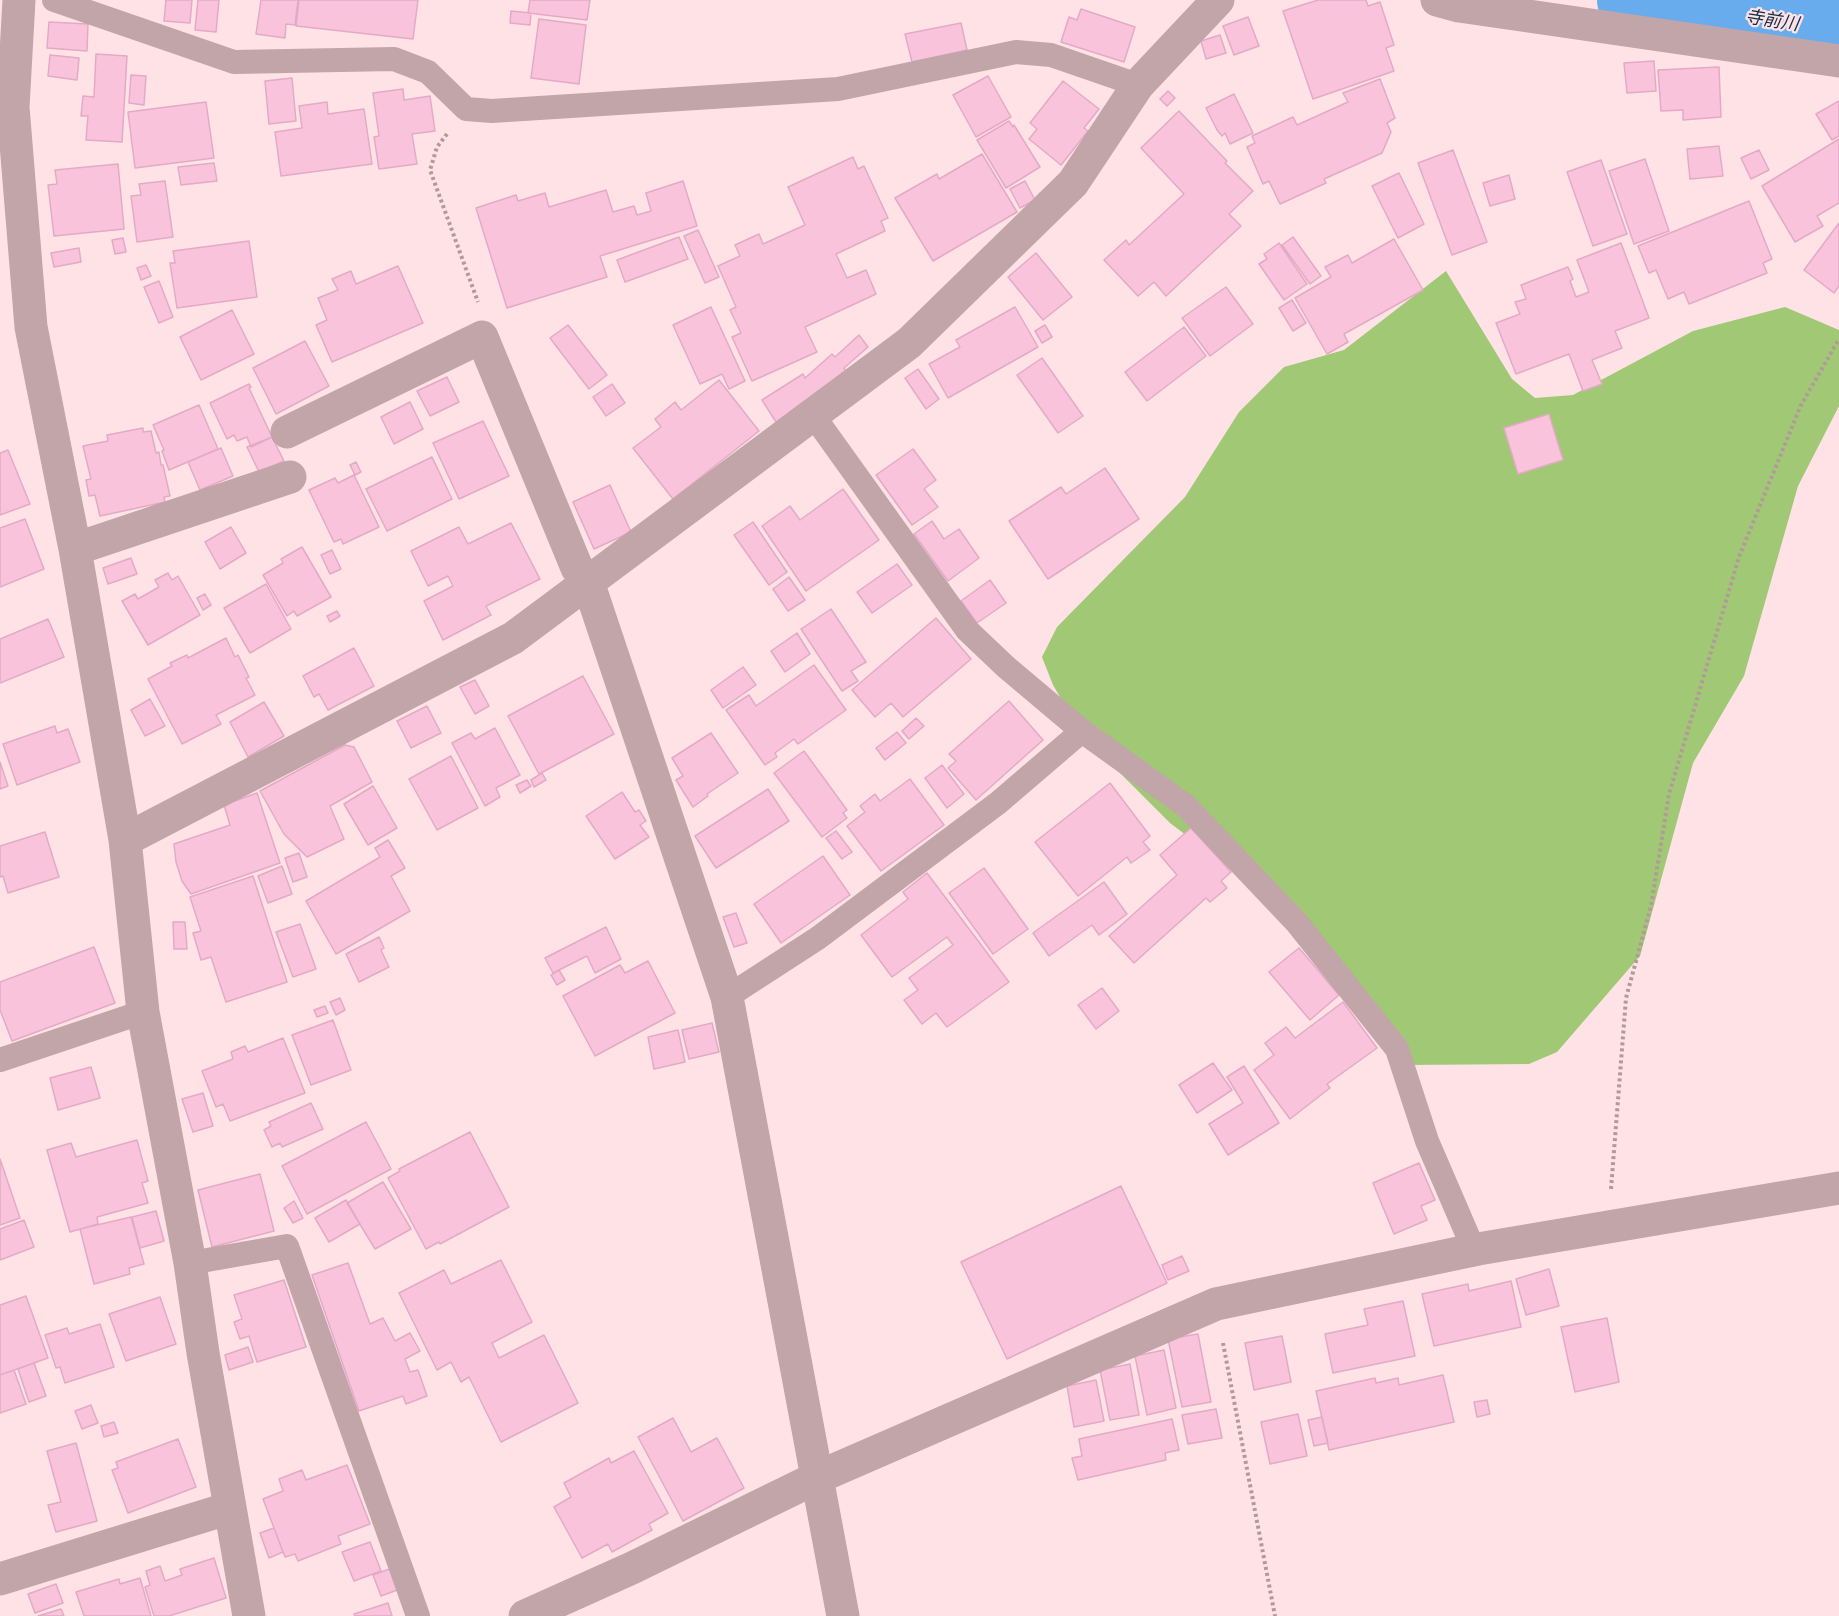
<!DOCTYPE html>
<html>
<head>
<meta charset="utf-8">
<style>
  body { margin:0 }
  canvas { display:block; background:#fee2e6 }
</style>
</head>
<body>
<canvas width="1839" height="1616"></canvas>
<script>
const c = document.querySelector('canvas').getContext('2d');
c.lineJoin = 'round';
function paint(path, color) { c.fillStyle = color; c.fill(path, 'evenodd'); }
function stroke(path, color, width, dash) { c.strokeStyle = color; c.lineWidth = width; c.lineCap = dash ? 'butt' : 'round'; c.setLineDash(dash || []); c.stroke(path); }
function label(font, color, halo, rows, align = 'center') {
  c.font = font + ' Figtree,"Noto Sans JP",sans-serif'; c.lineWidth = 4.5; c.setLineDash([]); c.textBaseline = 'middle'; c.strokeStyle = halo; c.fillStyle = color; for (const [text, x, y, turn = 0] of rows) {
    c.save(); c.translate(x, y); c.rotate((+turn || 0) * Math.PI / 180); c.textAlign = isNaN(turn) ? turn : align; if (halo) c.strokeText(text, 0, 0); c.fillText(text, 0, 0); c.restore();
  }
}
paint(new Path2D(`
  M1786,0H1839V18L1796,14Z
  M1446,271L1512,379L1535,398L1573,395L1693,331L1785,307L1839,330V406L1798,486L1744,676L1693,763L1640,956L1557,1052L1529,1064L1406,1065L1273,901L1170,823L1084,737L1053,685L1042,657L1057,627L1185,497L1239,412L1284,367L1344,350Z`), '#a1c874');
stroke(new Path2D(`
  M1633,0L1839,32`), '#68aced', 72);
const building = new Path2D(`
  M166,0H192L190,23L164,21Z
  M198,0H219L216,32L195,30Z
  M261,0H298L295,25L286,24L285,38L256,34Z
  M299,0H418L413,39L296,26Z
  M530,0H590L587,20L528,13Z
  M1318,0H1366L1368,6L1380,2L1394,45L1386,48L1394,71L1313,99L1283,11Z
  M1081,9L1135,27L1124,62L1061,42L1069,17L1077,20Z
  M511,11L531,13L530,25L510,23Z
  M1248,17L1259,46L1234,55L1223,26Z
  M539,19L586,25L579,84L531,78Z
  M49,22L88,24L87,51L47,48Z
  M961,23L967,50L912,62L905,34Z
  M1220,35L1226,53L1206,59L1201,41Z
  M96,54L127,56L122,142L86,140L88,116H81L83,96L94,97Z
  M50,55L79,58L77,80L48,76Z
  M1654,61L1656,91L1627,93L1624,63Z
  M1719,67L1721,117L1683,120V110L1661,111L1658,70Z
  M131,75L146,76L144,105L129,103Z
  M988,76L1011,117L976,137L953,95Z
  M292,78L296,121L269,124L265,81Z
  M1380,79L1395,118L1387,123L1391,132L1382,153L1324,179L1326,183L1280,204L1269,181L1263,184L1247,147L1255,143L1252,136L1293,117L1297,125L1348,102L1343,93Z
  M1063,81L1099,109L1084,128L1088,131L1061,165L1029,139L1037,129L1030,123Z
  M403,89L404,100L430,96L435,131L412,134L417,164L379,169L374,137L379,136L373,93Z
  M1168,91L1175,98L1167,106L1160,99Z
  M1234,94L1253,133L1230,144L1225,133L1222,136L1217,130L1206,108Z
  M1839,101V136L1832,140L1816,114Z
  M206,102L214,158L135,168L128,112Z
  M327,102L328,114L364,109L372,164L281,176L275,132L302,128L299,106Z
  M1179,111L1227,161L1225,163L1253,191L1229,214L1241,226L1166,296L1154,282L1138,296L1104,260L1126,240L1129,245L1184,194L1141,148Z
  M1009,121L1013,127L1014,125L1040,167L1006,188L977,140Z
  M1839,139V203L1817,216L1823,226L1795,242L1762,186Z
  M1719,146L1723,176L1690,179L1687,149Z
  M1453,150L1487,242L1452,255L1418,163Z
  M1759,150L1769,170L1751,179L1741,158Z
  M982,154L1017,212L933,261L895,198L937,174L939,179Z
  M853,157L858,169L864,166L888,218L881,221L885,231L836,254L847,278L866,270L876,294L805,327L817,352L752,381L732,337L741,333L730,310L736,307L718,266L740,256L735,245L759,234L763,244L805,225L788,187Z
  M1645,159L1669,231L1634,244L1609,171Z
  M1601,160L1627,234L1593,246L1567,172Z
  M214,163L217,181L181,185L178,167Z
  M118,164L124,229L54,236L48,185L57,184L55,170Z
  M1399,173L1424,224L1398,238L1372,186Z
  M1509,175L1515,199L1490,206L1483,183Z
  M165,181L173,237L137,242L131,196L141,195L139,184Z
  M683,181L697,226L600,256L607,277L507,308L476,208L516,195L518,201L545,193L549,207L606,190L613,212L634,206L637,215L651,211L646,193Z
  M1025,181L1035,200L1020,208L1010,189Z
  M1749,201L1772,259L1763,263L1767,273L1689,304L1684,292L1668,299L1656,270L1649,273L1638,246Z
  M1839,223V286L1834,293L1804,270Z
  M698,230L719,277L705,283L684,236Z
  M679,237L688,259L625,282L617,260Z
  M1293,237L1321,276L1310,284L1282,245Z
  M123,238L126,252L115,254L112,240Z
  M1394,239L1423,290L1344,334L1348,342L1327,354L1295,298L1331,277L1325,267L1348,255L1352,263Z
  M249,241L257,297L177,308L170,263H175L173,251Z
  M1279,243L1307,284L1284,300L1259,264L1267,259L1264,254Z
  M1621,243L1649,318L1615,331L1622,348L1592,360L1602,384L1583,391L1569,354L1516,374L1496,323L1520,314L1515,302L1526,299L1521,285L1568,267L1573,279L1570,281L1576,297L1589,292L1577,260Z
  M79,248L81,262L54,267L51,253Z
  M1036,253L1072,297L1043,320L1008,277Z
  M146,265L151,276L141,280L137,268Z
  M398,266L423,323L332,362L316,325L327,320L318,298L338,290L332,279L351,271L356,284Z
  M159,281L173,317L159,323L144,287Z
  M1226,287L1253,324L1210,356L1182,318Z
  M1292,300L1306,323L1293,331L1279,308Z
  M711,307L745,381L729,389L722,374L700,384L673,325Z
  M1015,307L1038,347L948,398L929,364L960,347L956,340Z
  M232,310L254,354L201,380L180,337Z
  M568,325L607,375L589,389L550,338Z
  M1045,325L1052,337L1042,343L1035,331Z
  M1184,327L1206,356L1147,401L1125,372Z
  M859,335L868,347L844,368L846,371L776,422L762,400L803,374L805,378L832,354L835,357Z
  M305,341L329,386L276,414L253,368Z
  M1042,358L1083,416L1058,433L1017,375Z
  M918,369L939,399L926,409L905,378Z
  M447,377L459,402L430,416L417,391Z
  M719,380L759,431L673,499L633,448L661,427L655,419L675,402L681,410Z
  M249,384L251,387L249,388L272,437L251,447L247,437L237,441L234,435L227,439L210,403Z
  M612,384L625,403L606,416L593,397Z
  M410,402L423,429L394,444L381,417Z
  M199,405L218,449L169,470L162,451L164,450L153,425Z
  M1549,414L1563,460L1518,474L1504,428Z
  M483,421L509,476L459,499L433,443Z
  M143,428V432L151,431L156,453L159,452L161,465H163L170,496L164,497L165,502L100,516L95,495L89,496L86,480L91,479L83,446L108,441L107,435Z
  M272,437L284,461L259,472L247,447Z
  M221,448L233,476L200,490L188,462Z
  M913,449L936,480L924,489L938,507L912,525L876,475Z
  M8,450L30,504L0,515V453Z
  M432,457L452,499L387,531L366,489Z
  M356,462L361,472L355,475L350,465Z
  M1105,468L1139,519L1048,579L1009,521L1061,487L1066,494Z
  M354,475L379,527L343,544L341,539L334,542L309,490L335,478L338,483Z
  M610,485L631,532L594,549L573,502Z
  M843,489L879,540L806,591L762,526L790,506L800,520Z
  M25,519L44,569L0,587V528Z
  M932,521L944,539L959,529L979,558L948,581L914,534Z
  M753,522L787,572L769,585L734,535Z
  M511,523L540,579L486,606L491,615L443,640L424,601L453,586L448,576L428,586L411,551L459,527L468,544Z
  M231,527L246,553L220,569L205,542Z
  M302,547L331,597L297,616L294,611L287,616L263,575L283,563L281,559Z
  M332,550L341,569L330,574L321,555Z
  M131,558L137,574L108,584L103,568Z
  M897,564L912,585L872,613L857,592Z
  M168,573L172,580L178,576L200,615L148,645L122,601L135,594L138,599L159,587L155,580Z
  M789,577L805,600L788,611L773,589Z
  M990,580L1006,603L977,623L961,601Z
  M266,584L291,629L250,653L224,608Z
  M205,594L211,605L203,610L197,598Z
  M831,609L866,662L851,671L858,681L842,691L801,629Z
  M337,611L340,616L330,622L327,616Z
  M936,618L971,659L903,717L891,703L875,717L852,690Z
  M48,619L64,657L0,683V639Z
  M797,633L810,654L785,672L771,651Z
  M226,638L235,657L238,655L249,677L246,678L255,695L216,715L221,724L182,744L148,679L172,666L170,663L187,655L188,658Z
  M354,648L374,686L328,710L319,694L314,697L303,676Z
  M814,665L846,710L798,744L794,739L775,753L777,757L765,765L726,710L749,695L756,706Z
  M743,667L756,685L723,708L711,690Z
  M583,676L614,734L539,774L508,716Z
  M475,680L489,706L475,714L460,687Z
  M150,699L165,726L145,736L131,710Z
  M1009,701L1043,740L976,800L948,768L956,761L949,754Z
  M264,702L284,736L248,757L230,722Z
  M427,706L441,733L411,748L397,721Z
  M916,718L924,726L909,739L902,731Z
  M55,726L57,733L68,729L80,762L17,785L3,744Z
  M495,728L520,775L496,788L500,797L485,806L452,743L471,733L475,739Z
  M897,732L906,743L885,760L876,748Z
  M711,733L738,773L707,794L708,796L693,807L676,780L683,776L672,758Z
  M345,745L354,747L372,782L330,806L344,839L307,857L284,834L260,791Z
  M804,751L847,810L843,813L847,818L822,837L774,773Z
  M451,756L478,808L437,830L409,779Z
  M0,762L8,786L0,789Z
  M942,765L964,794L947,808L925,778Z
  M542,773L546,780L534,787L531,780Z
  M910,779L944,825L881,871L847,826L865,812L860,806L875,794L880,801Z
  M527,780L531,786L520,793L516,785Z
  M1110,783L1150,836L1143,842L1150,850L1131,863L1127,857L1078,896L1035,842Z
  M373,786L397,828L368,845L344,804Z
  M768,789L789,821L716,868L695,836Z
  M622,792L635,812L639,810L646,821L640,825L649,837L615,859L586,816Z
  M257,793L280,863L191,894L182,881L176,862L174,844L230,825L224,805Z
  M1191,828L1231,872L1221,881L1227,888L1210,902L1206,898L1134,963L1109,936L1177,875L1160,855Z
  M836,831L852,852L842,859L826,838Z
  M45,832L59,877L8,893L3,876L0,877V846Z
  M388,840L405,868L391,876L410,911L336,954L306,901L380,857L375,848Z
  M299,853L307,877L293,882L285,858Z
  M823,856L850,895L781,943L754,904Z
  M282,866L292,894L268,903L258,876Z
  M984,868L1028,929L993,954L949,893Z
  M927,873L1009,982L947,1027L936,1013L922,1024L904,1000L918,990L909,978L953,945L947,937L892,977L861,935L908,899L903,892Z
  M253,876L287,982L226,1002L211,957L201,960L193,933L201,931L190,897Z
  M1104,882L1127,914L1099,935L1092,925L1049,956L1033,933Z
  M736,913L747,943L734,947L723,917Z
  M173,922H185L187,949H174Z
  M300,924L316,969L293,977L276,932Z
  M606,927L621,959L595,973L587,956L553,973L545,958Z
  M379,937L384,948L381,950L389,967L359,982L346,954Z
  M94,947L115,1003L12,1041L0,1010V982Z
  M1299,948L1339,995L1310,1020L1269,972Z
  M648,961L675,1013L595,1056L563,996L620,965L625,973Z
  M559,970L565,980L557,985L551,975Z
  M1102,988L1119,1011L1096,1029L1078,1005Z
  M340,998L345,1010L336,1015L330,1002Z
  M1343,1002L1377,1048L1327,1084L1330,1088L1290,1119L1254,1070L1274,1055L1265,1043L1286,1027L1295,1038Z
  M325,1006L328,1013L317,1017L314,1010Z
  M333,1020L351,1070L311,1085L292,1035Z
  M712,1023L719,1052L689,1059L682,1030Z
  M678,1030L685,1062L654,1069L648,1037Z
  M283,1038L305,1093L230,1121L223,1104L216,1107L202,1071L233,1059L231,1052L245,1046L248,1052Z
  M1213,1063L1232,1090L1197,1113L1179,1085Z
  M1244,1066L1279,1123L1228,1155L1209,1124L1243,1103L1227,1077Z
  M91,1067L100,1098L58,1110L50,1078Z
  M203,1093L213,1126L193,1132L182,1099Z
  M311,1103L323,1129L282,1147L280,1143L272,1147L264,1130L271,1126L269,1122Z
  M366,1122L391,1169L307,1214L282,1166Z
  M470,1132L509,1207L440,1244L439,1242L426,1249L388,1178L400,1171L399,1169Z
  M137,1140L148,1181L142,1183L148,1203L97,1217L98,1224L70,1232L47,1150L71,1143L76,1157Z
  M0,1159L20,1218L0,1225Z
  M1419,1163L1435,1200L1421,1206L1427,1220L1394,1234L1373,1183Z
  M260,1174L274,1231L212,1247L198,1190Z
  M383,1182L411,1229L375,1249L347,1203Z
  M1121,1186L1167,1283L1007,1359L961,1262Z
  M346,1200L360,1224L329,1242L315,1218Z
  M294,1201L303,1218L293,1223L284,1208Z
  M156,1211L164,1241L140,1248L132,1217Z
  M131,1217L144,1264L129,1268L130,1274L94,1284L80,1229Z
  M24,1220L34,1247L0,1260V1229Z
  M1182,1256L1189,1271L1168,1280L1162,1265Z
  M501,1260L532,1322L492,1343L499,1358L544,1335L578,1403L501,1442L469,1377L461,1382L451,1362L437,1370L399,1293L444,1270L451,1284Z
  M348,1263L370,1324L383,1318L395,1341L410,1333L420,1351L405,1359L410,1372L418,1370L427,1396L406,1404L403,1396L359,1411L312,1275Z
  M1549,1269L1559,1306L1526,1315L1516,1279Z
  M284,1280L306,1347L257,1362L249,1336L240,1339L234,1322L242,1319L234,1295Z
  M1511,1281L1521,1327L1434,1346L1422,1294L1468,1284L1469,1291Z
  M26,1296L48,1358L0,1375V1305Z
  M160,1297L176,1344L126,1361L109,1314Z
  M1403,1301L1415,1356L1333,1373L1325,1334L1368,1325L1364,1309Z
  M1607,1318L1619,1382L1575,1392L1561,1327Z
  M100,1324L114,1367L65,1383L60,1367L56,1368L45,1335L67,1328L69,1334Z
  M1198,1334L1211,1402L1182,1407L1168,1339Z
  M1282,1336L1291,1382L1254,1390L1245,1343Z
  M248,1347L253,1362L229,1370L225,1355Z
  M1164,1350L1176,1408L1147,1415L1135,1356Z
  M34,1363L46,1396L29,1402L18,1369Z
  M1130,1364L1139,1415L1110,1420L1100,1370Z
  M14,1370L26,1404L0,1413V1375Z
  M1443,1375L1454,1422L1329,1450L1316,1391L1375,1378L1376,1383L1398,1378L1399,1385Z
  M1096,1380L1104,1421L1074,1427L1067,1386Z
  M1487,1400L1490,1414L1477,1417L1474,1402Z
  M91,1405L98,1423L82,1429L75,1411Z
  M1216,1409L1222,1438L1188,1444L1182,1415Z
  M1298,1414L1307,1456L1270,1464L1261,1422Z
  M1322,1417L1328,1443L1314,1446L1308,1420Z
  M673,1418L691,1452L717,1438L744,1488L683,1521L638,1437Z
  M1172,1419L1179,1450L1165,1453L1166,1460L1078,1480L1072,1458L1082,1456L1079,1439Z
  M114,1422L118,1433L104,1437L101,1426Z
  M178,1439L196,1487L128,1513L112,1470L118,1468L116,1462Z
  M76,1443L97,1521L56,1532L48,1505L61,1502L47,1451Z
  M634,1451L668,1513L649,1524L652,1530L612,1552L608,1544L582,1558L554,1507L571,1497L564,1483L609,1458L611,1463Z
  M347,1465L370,1524L338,1536L341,1544L298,1561L295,1554L285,1557L263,1499L283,1491L279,1479L302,1470L306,1480Z
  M274,1528L283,1552L269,1558L260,1533Z
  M370,1542L381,1571L354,1581L342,1552Z
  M214,1558L226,1598L169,1616H154L145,1587L150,1585L146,1571L160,1566L165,1581L182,1575L180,1569Z
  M392,1568L400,1589L381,1596L373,1575Z
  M140,1578L151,1616H84L76,1592L119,1579L120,1584Z
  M56,1584L63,1603L35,1613L28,1594Z
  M388,1603L392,1616H355L354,1614Z
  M61,1609L64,1616H38Z`);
paint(building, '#fac3dc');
stroke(building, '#e4aac5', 1.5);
stroke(new Path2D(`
  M447,134L437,147L430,170L478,302
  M1611,1189L1626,998L1651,906L1669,794L1739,557L1801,405L1839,339
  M1223,1343L1275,1616`), '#b3989c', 4, [3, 3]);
stroke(new Path2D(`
  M54,0L234,62L394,59L428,72L466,109L492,111L838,89L1016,52L1051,55L1138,85
  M813,415L967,630L1006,667L1082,731L1186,806L1297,923L1397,1049L1427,1141L1474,1250
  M727,997L818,938L998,803L1082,731
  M0,1060L143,1012
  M190,1263L287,1246L418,1616`), '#c2a5a8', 24);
stroke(new Path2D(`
  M19,0L13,107L31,327L75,549L125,840L143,1012L190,1263L203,1353L249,1616
  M1437,0L1459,6L1839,61
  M287,432L482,337L577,568L588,582L727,997L843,1616
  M75,549L290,477
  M125,840L513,638L909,343L1073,183L1138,85L1218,0
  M0,1579L230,1508
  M525,1616L632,1568L816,1478L1216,1304L1478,1249L1839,1188`), '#c2a5a8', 33);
label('italic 18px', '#122f49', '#fee2e6', [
  ["寺前川",1772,21,9]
]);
</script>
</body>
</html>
